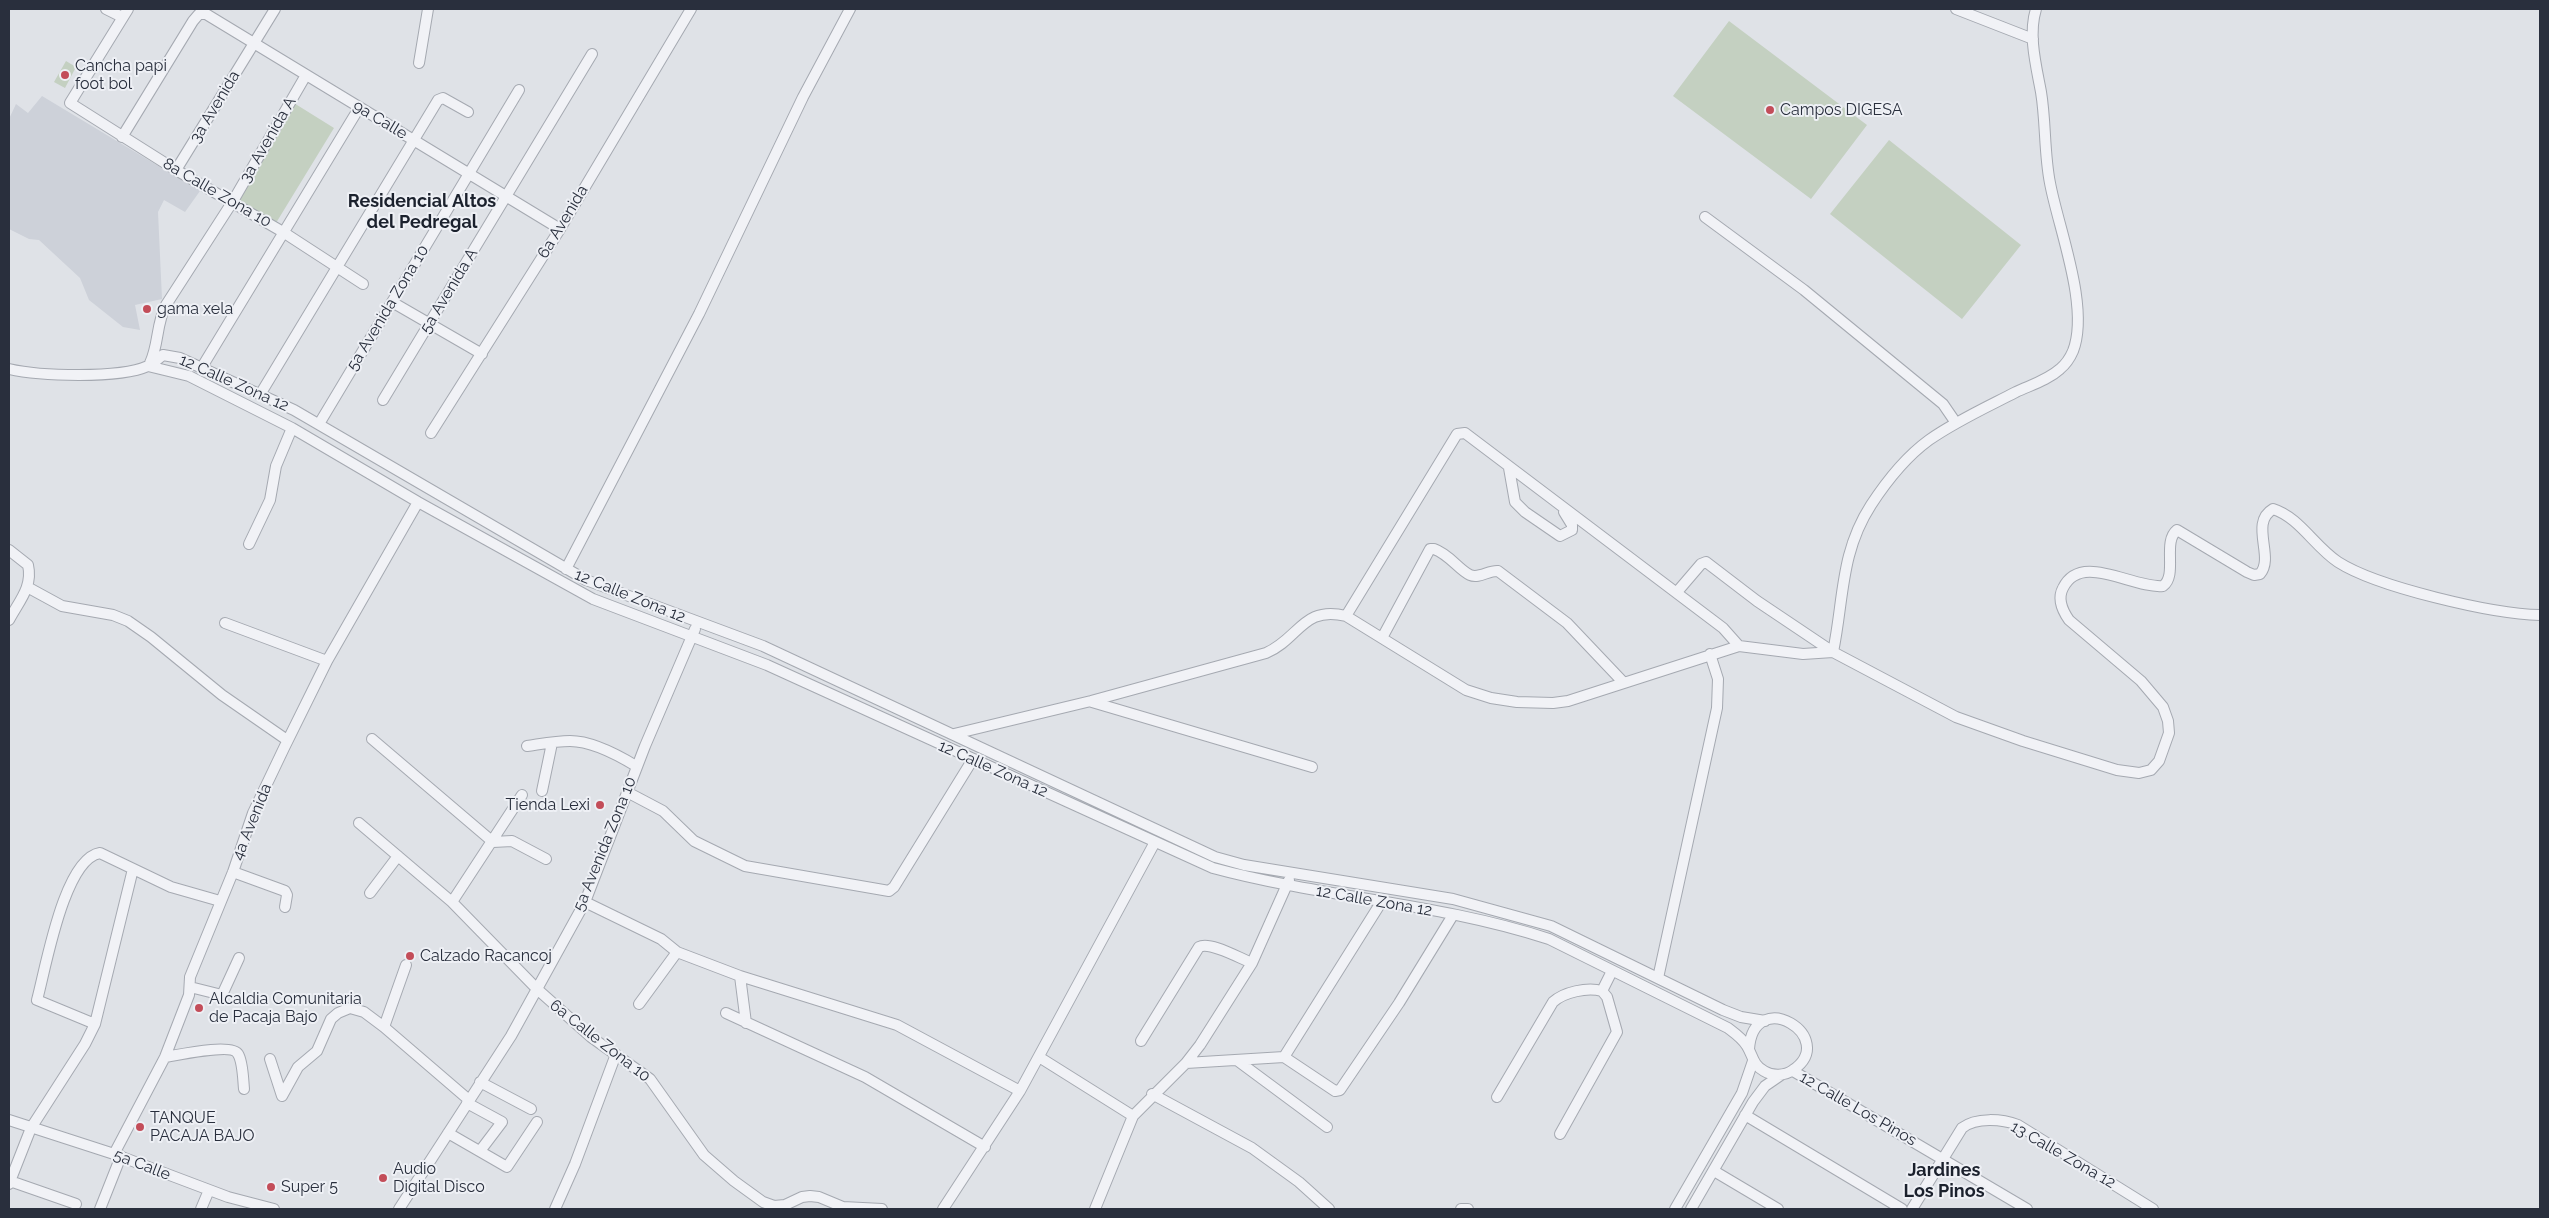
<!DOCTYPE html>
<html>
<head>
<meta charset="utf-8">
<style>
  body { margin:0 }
  #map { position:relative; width:2549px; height:1218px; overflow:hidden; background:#dfe2e7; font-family:Raleway,sans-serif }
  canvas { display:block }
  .frame { position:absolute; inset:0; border:10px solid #292f3d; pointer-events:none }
</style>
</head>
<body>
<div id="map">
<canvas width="2549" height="1218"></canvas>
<div class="frame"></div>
</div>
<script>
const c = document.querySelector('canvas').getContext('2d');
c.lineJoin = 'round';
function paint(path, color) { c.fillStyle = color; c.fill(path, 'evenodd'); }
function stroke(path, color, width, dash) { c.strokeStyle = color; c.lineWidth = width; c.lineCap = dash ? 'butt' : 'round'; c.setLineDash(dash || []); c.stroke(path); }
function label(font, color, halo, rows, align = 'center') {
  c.font = font + ' Raleway,sans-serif'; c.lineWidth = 4; c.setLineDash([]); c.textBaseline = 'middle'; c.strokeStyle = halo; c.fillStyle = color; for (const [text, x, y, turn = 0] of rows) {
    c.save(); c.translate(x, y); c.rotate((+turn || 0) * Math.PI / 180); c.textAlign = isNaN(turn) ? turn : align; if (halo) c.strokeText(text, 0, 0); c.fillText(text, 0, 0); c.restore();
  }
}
paint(new Path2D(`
  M42,96L200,191L185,212L164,200L158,212L162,299L135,305L140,330L123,327L89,300L80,278L39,240L29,239L9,229V119L16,104L28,113Z`), '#cdd1d9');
paint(new Path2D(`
  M1729,21L1867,125L1811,199L1673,96Z
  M66,61L76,67L65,88L54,82Z
  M289,100L334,128L276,223L231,195Z
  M1889,140L2021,245L1962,319L1830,214Z`), '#c4d0c1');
const minor = new Path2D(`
  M106,9L122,17
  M128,9L70,103L176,170L283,232L363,284
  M1956,9L2033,39
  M419,63L428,9
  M122,137L193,21L199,14H206L560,229
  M176,170L275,9
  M1705,217L1804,290L1943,404L1956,423
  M392,302L482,354
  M150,363C159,344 156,324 166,305L233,201L306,75
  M148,366L189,376L292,428L418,502L593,599L767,665L1213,868C1324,898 1440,903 1549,939L1728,1028C1736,1034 1742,1038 1747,1046C1753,1056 1753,1065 1764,1071C1772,1076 1785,1076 1793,1070C1840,1038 1754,984 1749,1049
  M202,367L359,108
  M9,369C39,376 119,379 148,366C153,364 159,358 163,355L180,358L294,410L586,580L763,646L1215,857L1244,865L1453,899L1551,926L1723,1010L1741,1017L1765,1021
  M261,393L438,100L443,98L468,112
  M383,400L592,54
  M319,424L519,90
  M431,433L560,229L691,9
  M1509,468L1515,502L1525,512L1560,536L1572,530V525L1564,512
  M249,544L270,500L276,466L292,428
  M9,550L28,565C33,587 19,601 9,620
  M566,569L699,314L803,97L850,9
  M29,588L62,606L113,615L128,621L151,637L222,695L287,740
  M1677,592L1701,564L1706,562L1757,601L1833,652L1956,717L2023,741L2117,770L2139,773L2151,770L2159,761L2169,733L2168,721L2163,707L2141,681L2069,620C2062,610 2057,599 2063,588C2081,551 2133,589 2163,586C2178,575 2162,542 2177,530L2247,572L2254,575L2260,574C2275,557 2249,523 2273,509C2299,517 2315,547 2338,562C2377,587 2492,614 2540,615
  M1346,616L1457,434L1465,433L1723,628L1739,646
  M225,623L327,661
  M1382,638L1430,549H1434C1449,554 1459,570 1470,575C1479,579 1489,570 1498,571L1567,623L1623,682
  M1833,652C1844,599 1840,553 1871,505C1886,482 1907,456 1929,440C1956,421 1987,407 2016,392C2031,385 2048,380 2060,369C2066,364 2070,358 2073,351C2090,307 2058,227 2050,183C2044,153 2046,122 2041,92C2036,65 2028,35 2036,9
  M1092,702L1312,767
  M954,734L1091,701L1266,653C1299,639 1303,605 1346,616L1466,690L1491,698L1517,702L1553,703L1568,701L1739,646L1803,654L1833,652
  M372,739L493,842L512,841L546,859
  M527,746C541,744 556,741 570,741C592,741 618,755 636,766
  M542,791L552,743
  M627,792L663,811L694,841L745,866L889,891L894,887L973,759
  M359,823L452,902L537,989L591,1037L650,1079L704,1155L734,1181L763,1202L774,1206L785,1205L802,1197L810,1196L819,1197L843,1207L882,1209
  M233,872L285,891L287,895L285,907
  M370,893L398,856
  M452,902L522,795
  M585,902L661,939L677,952L740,976L897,1025L1020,1091
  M740,976L746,1023
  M1658,978L1717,708L1718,679L1710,654
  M190,987L222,995L239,958
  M639,1004L677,952
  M726,1013L865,1077L985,1147
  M95,1024L37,1000C46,967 64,859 100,853L171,887L220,901
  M384,1027L406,965
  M1141,1041L1199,947C1210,941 1239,958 1252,963
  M165,1057C178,1055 232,1043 238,1054C243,1062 243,1079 244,1089
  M1039,1057L1133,1116
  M1284,1057L1382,901
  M270,1059L282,1096L298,1067L317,1051L331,1019L338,1013L350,1008L364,1012L384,1027L469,1100
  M1238,1061L1327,1127
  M1186,1063L1284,1057L1335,1091L1340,1090L1399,1003L1453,915
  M1793,1071L2027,1209
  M480,1082L531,1109
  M1152,1094L1252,1148L1299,1182L1329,1209
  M1497,1097L1553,1002C1564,992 1587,987 1602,991L1612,971
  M467,1103L502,1122L480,1151
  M1745,1115L1902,1209
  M9,1120L114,1154L228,1197L274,1209
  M448,1133L507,1167L537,1122
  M1560,1134L1617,1032L1607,997L1602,991
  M114,1154L165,1057L189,995L190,977L233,872L253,813L284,748L327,661L418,502
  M1714,1171L1778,1209
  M10,1181L76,1204
  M9,1184L31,1128L85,1044L95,1024L133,869
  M100,1209L121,1156
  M201,1209L209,1190
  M399,1209L511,1036L585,902L645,746L695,629
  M555,1209L575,1164L616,1054
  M943,1209L1020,1091L1155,842
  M1095,1209L1133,1116L1186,1063L1200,1045L1252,963L1289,880
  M1461,1209H1468
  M1675,1209L1742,1093L1753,1061
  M1691,1209L1753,1102L1765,1086L1781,1075
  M1912,1209L1962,1128C1976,1117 2002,1119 2018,1125L2153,1209`);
stroke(minor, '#a5a9b1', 12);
stroke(minor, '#f1f2f6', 10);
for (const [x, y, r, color] of [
  [65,75,5,"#c34d59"],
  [1770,110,5,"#c34d59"],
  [147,309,5,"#c34d59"],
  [600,805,5,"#c34d59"],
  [410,956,5,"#c34d59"],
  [199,1008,5,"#c34d59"],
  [140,1127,5,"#c34d59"],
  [383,1178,5,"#c34d59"],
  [271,1187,5,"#c34d59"]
]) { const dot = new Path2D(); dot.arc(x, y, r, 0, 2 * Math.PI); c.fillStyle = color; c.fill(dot); stroke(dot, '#eef0f5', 2); }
label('16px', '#292f3d', '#eef0f5', [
  ["Cancha papi",75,66],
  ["foot bol",75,84],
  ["Campos DIGESA",1780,110],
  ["gama xela",157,309],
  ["Tienda Lexi",590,805,"right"],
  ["Calzado Racancoj",420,956],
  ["Alcaldia Comunitaria",209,999],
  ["de Pacaja Bajo",209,1017],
  ["TANQUE",150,1118],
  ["PACAJA BAJO",150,1136],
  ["Audio",393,1169],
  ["Digital Disco",393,1187],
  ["Super 5",281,1187]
], 'left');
label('16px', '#292f3d', '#eef0f5', [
  ["3a Avenida",215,107,-59],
  ["9a Calle",380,120,31],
  ["3a Avenida A",268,140,-60],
  ["8a Calle Zona 10",217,193,30],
  ["6a Avenida",563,222,-59],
  ["5a Avenida A",449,291,-59],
  ["5a Avenida Zona 10",388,308,-59],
  ["12 Calle Zona 12",234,383,24],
  ["12 Calle Zona 12",630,596,22],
  ["12 Calle Zona 12",993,769,24],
  ["4a Avenida",252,822,-68],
  ["5a Avenida Zona 10",605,844,-68],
  ["12 Calle Zona 12",1374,901,10],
  ["6a Calle Zona 10",600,1041,38],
  ["12 Calle Los Pinos",1858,1109,30],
  ["13 Calle Zona 12",2063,1155,30],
  ["5a Calle",142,1165,21]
]);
label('bold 18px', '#1b212d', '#eef0f5', [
  ["Residencial Altos",422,202],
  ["del Pedregal",422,223],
  ["Jardines",1944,1171],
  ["Los Pinos",1944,1192]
]);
</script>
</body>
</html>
